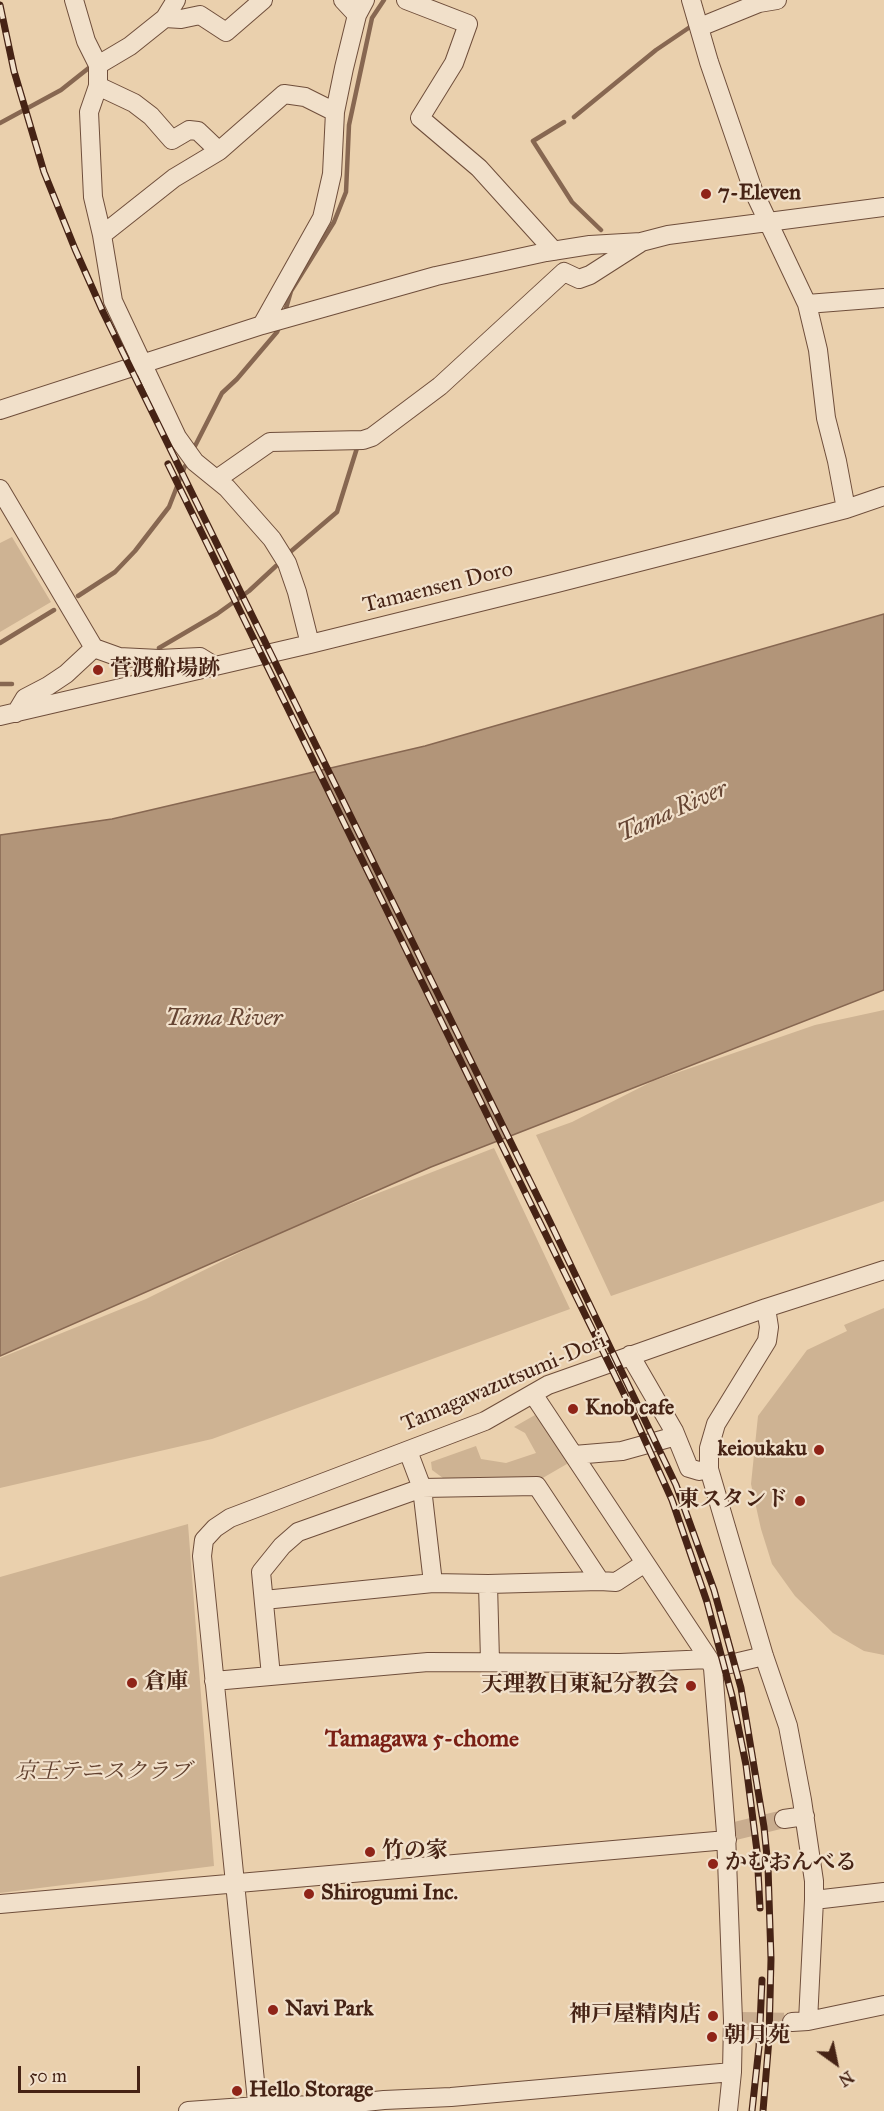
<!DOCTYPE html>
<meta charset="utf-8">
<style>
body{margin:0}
#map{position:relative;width:884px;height:2111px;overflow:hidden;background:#ead0ad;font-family:"IM FELL Great Primer",serif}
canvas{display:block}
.north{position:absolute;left:806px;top:2033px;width:60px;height:60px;-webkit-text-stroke:4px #f1e0ca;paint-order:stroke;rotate:147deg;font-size:16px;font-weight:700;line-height:24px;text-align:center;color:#462315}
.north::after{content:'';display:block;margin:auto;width:21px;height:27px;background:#462315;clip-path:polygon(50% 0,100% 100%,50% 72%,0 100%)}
.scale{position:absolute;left:18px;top:2066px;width:122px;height:27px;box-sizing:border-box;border:3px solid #462315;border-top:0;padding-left:8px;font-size:18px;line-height:21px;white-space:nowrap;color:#462315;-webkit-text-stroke:4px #f1e0ca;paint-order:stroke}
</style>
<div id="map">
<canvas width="884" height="2111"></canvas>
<div class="north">N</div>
<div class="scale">50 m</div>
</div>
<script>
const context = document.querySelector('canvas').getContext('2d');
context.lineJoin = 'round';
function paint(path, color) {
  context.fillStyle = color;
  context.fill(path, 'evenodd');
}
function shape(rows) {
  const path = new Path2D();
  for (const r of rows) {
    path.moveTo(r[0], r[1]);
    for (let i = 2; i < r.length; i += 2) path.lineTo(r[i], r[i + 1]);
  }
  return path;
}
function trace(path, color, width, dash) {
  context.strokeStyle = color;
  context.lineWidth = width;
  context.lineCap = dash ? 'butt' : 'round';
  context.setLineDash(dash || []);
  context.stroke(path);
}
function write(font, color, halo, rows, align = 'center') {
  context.font = font + ' "IM FELL Great Primer","Noto Serif JP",serif';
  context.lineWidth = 4.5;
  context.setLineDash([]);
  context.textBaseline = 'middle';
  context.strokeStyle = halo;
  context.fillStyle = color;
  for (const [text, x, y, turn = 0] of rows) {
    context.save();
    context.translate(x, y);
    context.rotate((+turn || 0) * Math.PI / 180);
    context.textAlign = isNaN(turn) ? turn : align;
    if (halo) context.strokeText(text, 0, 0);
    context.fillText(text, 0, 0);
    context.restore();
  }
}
paint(shape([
 [12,537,51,602,0,632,0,543],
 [884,1010,884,1201,611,1296,536,1135,572,1122,653,1081,815,1025],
 [494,1148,570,1309,212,1439,0,1488,0,1358,146,1299,291,1227],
 [884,1308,884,1655,864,1651,833,1633,795,1596,772,1564,761,1529,751,1484,758,1416,807,1350,847,1331,844,1325],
 [535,1415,572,1461,541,1479,447,1481,432,1470,431,1462,476,1446,481,1459,506,1463,536,1453,525,1433,514,1427],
 [188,1524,214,1866,0,1893,0,1577]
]), '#ceb393');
const water = shape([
 [884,614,884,990,431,1167,0,1356,0,835,112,819,425,746,884,614]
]);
paint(water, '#b29579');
trace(water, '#876751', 1.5);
trace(shape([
 [574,117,656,50,690,27],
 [564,122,533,141,572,202,601,230],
 [0,123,61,90,90,67],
 [284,315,291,291,334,222,346,192,349,125,372,18,384,0],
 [195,446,222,393,237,379,277,332,280,325],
 [289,553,337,512,357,448],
 [78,596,115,572,135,551,169,507,185,466],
 [0,643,54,610],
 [159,648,217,614,249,591,276,566],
 [0,684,12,684]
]), '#876751', 4.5);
trace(shape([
 [735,1831,784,1819],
 [739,2021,792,2022]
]), '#c9ad8f', 18, [18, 9]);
const minor = shape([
 [74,0,86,41,98,65,98,86,89,112,93,197,102,235,113,301,177,437,195,462,227,488,272,539,287,563,297,592,310,644],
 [343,0,357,15],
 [406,0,468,24,454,63,420,118,479,168,554,251],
 [691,0,709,62,753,190,807,304,818,350,826,418,837,461,846,509],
 [165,18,181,19,200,15,226,32,263,0],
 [700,27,759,3,777,0],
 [98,65,130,46,165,18,176,0],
 [98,86,134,103,151,116,172,140,189,130,198,131,219,151,284,94,305,97,335,112],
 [102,235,174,178,219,151],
 [807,304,884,298],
 [262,325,322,218,332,174,335,112,344,68,357,15,365,0],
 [0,410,262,325,436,276,546,252,590,245,641,242,668,235,884,207],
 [217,479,270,442,363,440,372,437,440,386,564,272,579,279,590,275,640,243],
 [0,489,94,648,119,657,159,659,200,657,213,665],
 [16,713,25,698,48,686,66,674,94,648],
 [0,716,310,644,557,583,846,509,884,496],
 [766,1308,769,1327,767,1341,716,1424,709,1448,709,1469,764,1656,788,1726,802,1800,814,1881,814,1900,808,2021],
 [630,1355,674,1431,689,1468,699,1471,709,1469],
 [533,1394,709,1659,713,1668,726,1833,733,2021,732,2072,728,2111],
 [574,1455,622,1451,676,1436],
 [600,1581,616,1582,645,1563],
 [433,1583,488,1584],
 [264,1600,433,1583,422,1488,408,1451],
 [713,1668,764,1656],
 [271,1676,261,1572,282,1546,298,1532,422,1488,537,1486,600,1581,488,1584,490,1661],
 [214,1681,428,1662,620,1663,709,1659],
 [784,1819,805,1816],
 [814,1900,884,1892],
 [0,1904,727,1840],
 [792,2022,808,2021,884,2005],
 [188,2111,258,2106,338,2105,384,2100,451,2097,732,2072],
 [258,2111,202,1556,204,1540,215,1528,230,1518,485,1421,548,1385,766,1308,884,1270]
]);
trace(minor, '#6f4e3b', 20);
trace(minor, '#f1e0ca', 18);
const rail = shape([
 [0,5,14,71,44,172,75,249,103,312,550,1222,676,1485,714,1590,741,1688,764,1827,768,1867,771,1959,769,2039,763,2111],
 [168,464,624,1394,672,1500,707,1602,732,1696,746,1765,757,1851,760,1908],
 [752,2111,759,2047,762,1980]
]);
trace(rail, '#462315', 7);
trace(rail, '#f1e0ca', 4.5, [14]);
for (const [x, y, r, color] of [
 [706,194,6,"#8f2418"],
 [98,670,6,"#8f2418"],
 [573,1409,6,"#8f2418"],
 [819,1450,6,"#8f2418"],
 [800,1501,6,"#8f2418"],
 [132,1683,6,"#8f2418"],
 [691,1686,6,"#8f2418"],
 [370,1852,6,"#8f2418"],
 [713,1864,6,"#8f2418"],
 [309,1894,6,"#8f2418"],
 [273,2010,6,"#8f2418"],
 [713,2016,6,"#8f2418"],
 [712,2037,6,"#8f2418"],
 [237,2091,6,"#8f2418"]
]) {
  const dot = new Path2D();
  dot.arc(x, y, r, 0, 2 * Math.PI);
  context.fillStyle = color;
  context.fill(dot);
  trace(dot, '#f1e0ca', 2);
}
write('bold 22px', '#462315', '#f1e0ca', [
 ["7-Eleven",718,194],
 ["菅渡船場跡",110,670],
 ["Knob cafe",585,1409],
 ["keioukaku",807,1450,"right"],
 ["東スタンド",788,1501,"right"],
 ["倉庫",144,1683],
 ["天理教日東紀分教会",679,1686,"right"],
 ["竹の家",382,1852],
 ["かむおんべる",725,1864],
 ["Shirogumi Inc.",321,1894],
 ["Navi Park",285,2010],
 ["神戸屋精肉店",701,2016,"right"],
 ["朝月苑",724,2037],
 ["Hello Storage",249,2091]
], 'left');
write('22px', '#462315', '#f1e0ca', [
 ["Tamaensen Doro",438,588,-14],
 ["Tamagawazutsumi-Dori",504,1383,-23]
]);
write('italic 22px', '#61402e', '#f1e0ca', [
 ["京王テニスクラブ",103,1773]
]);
write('italic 24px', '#664533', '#f1e0ca', [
 ["Tama River",673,812,-24],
 ["Tama River",224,1019]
]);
write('bold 24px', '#7a1f14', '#f1e0ca', [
 ["Tamagawa 5-chome",422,1740]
]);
</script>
